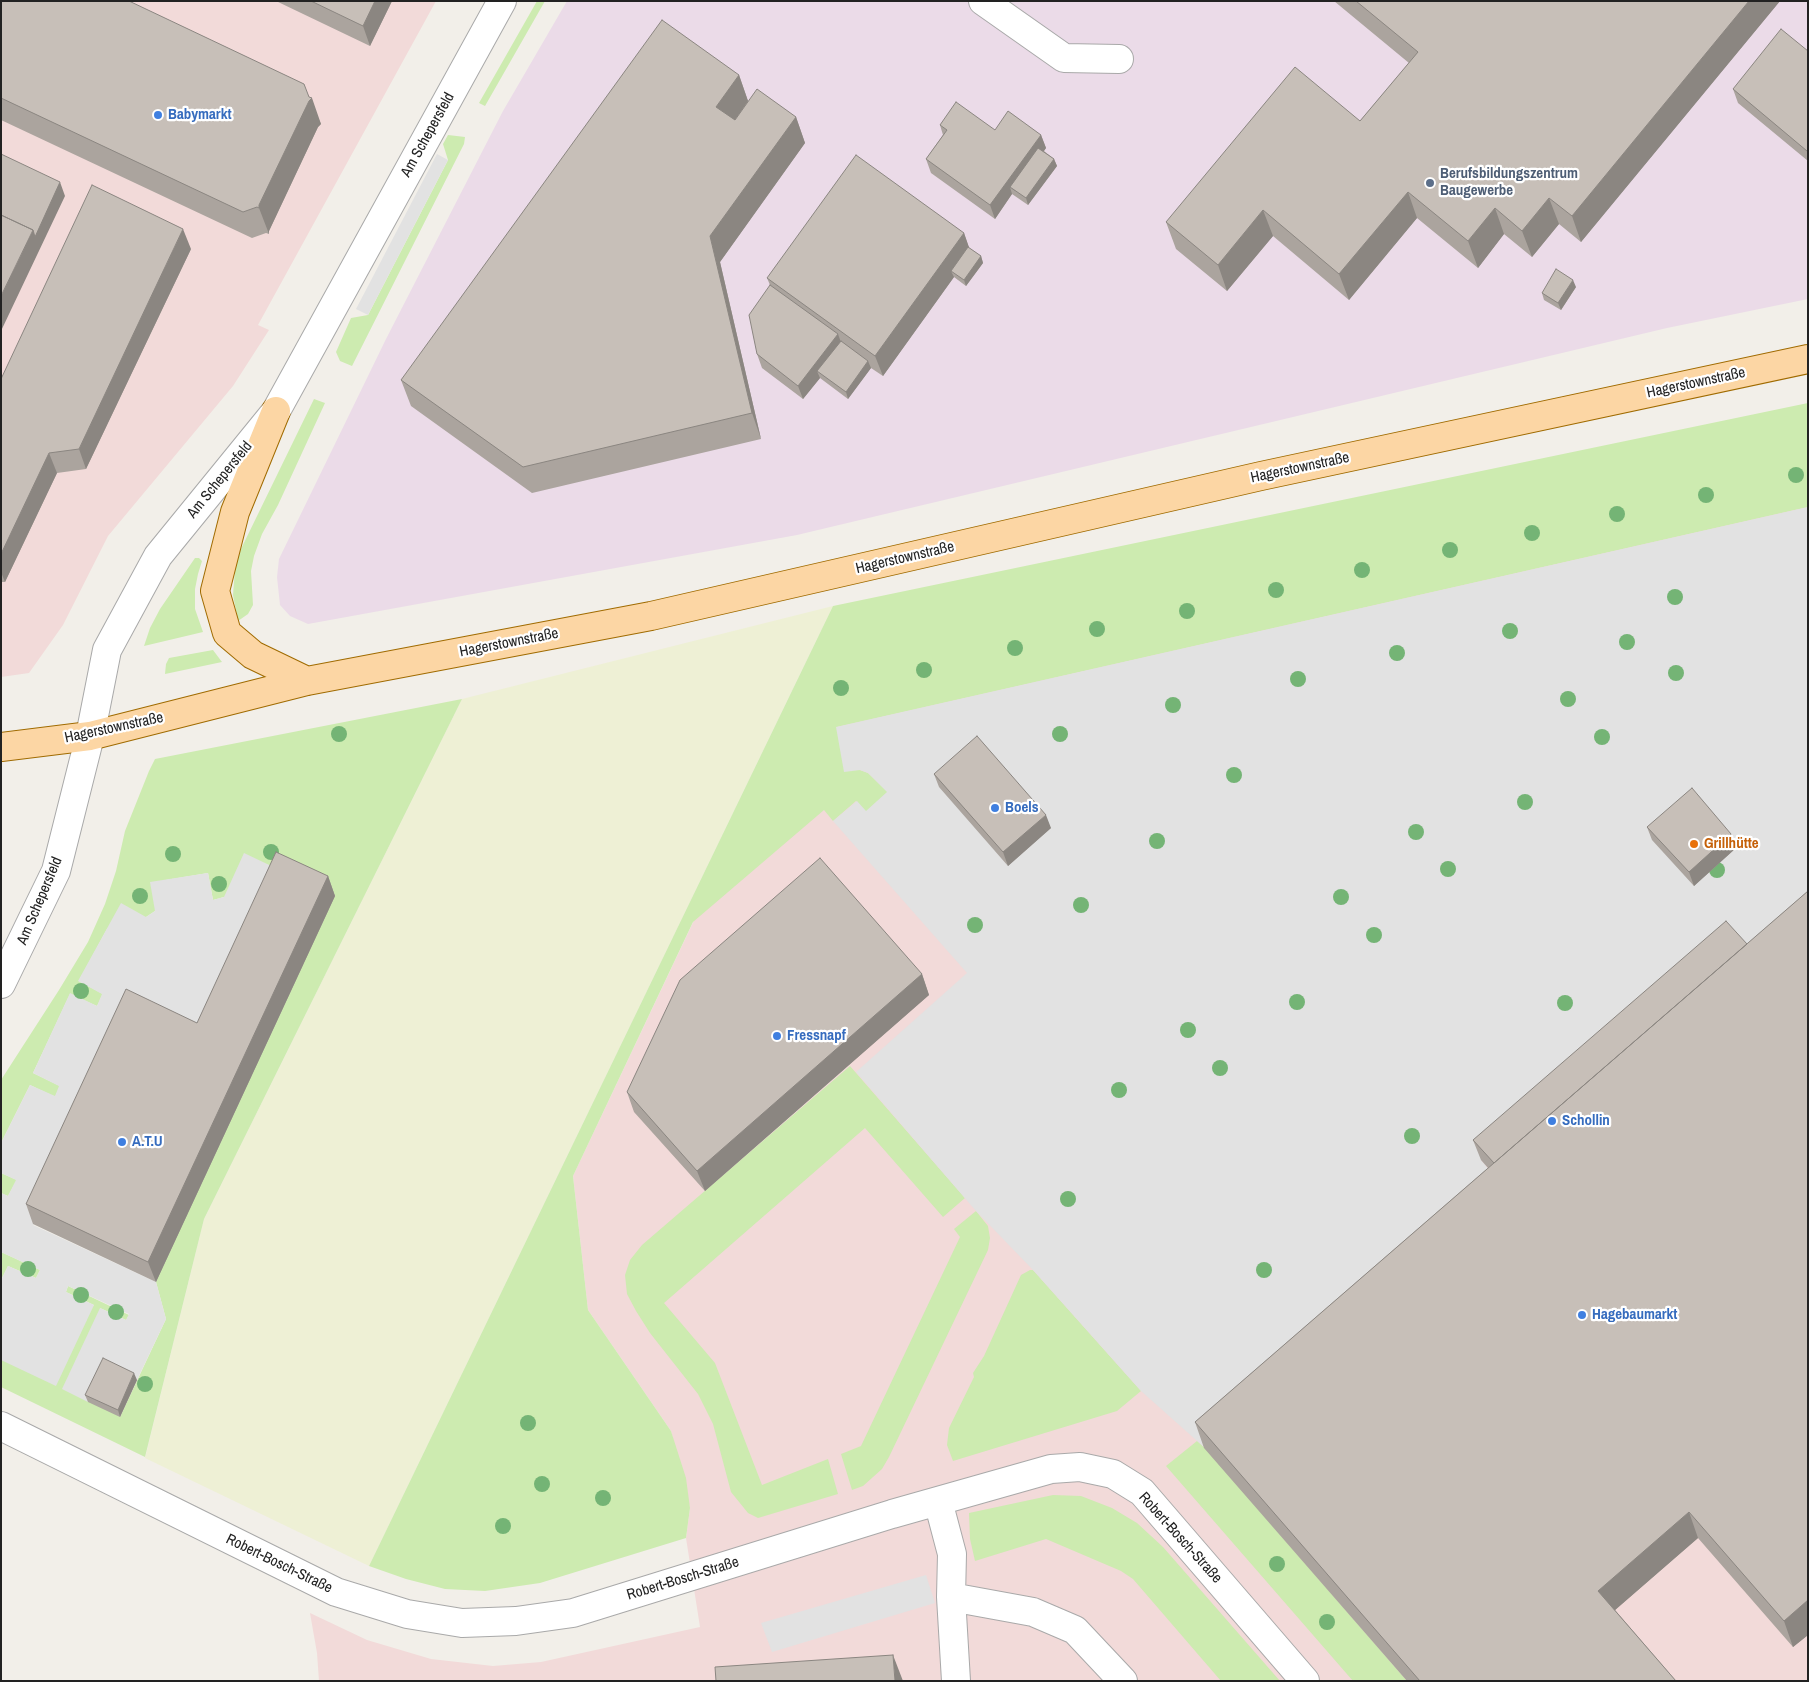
<!DOCTYPE html>
<meta charset="utf-8">
<style>
body{margin:0}
#map{position:relative;width:1809px;height:1682px;overflow:hidden;background:#f2efe9;font-family:"Archivo Narrow",sans-serif}
canvas{display:block}
.frame{position:absolute;inset:0;border:2px solid #222;pointer-events:none}
</style>
<div id="map">
<canvas width="1809" height="1682"></canvas>
<div class="frame"></div>
</div>
<script>
const context = document.querySelector('canvas').getContext('2d');
context.lineJoin = 'round';
function paint(path, color) {
  context.fillStyle = color;
  context.fill(path, 'evenodd');
}
function shape(rows) {
  const path = new Path2D();
  for (const r of rows) {
    path.moveTo(r[0], r[1]);
    for (let i = 2; i < r.length; i += 2) path.lineTo(r[i], r[i + 1]);
  }
  return path;
}
function trace(path, color, width, dash) {
  context.strokeStyle = color;
  context.lineWidth = width;
  context.lineCap = dash ? 'butt' : 'round';
  context.setLineDash(dash || []);
  context.stroke(path);
}
function write(font, color, halo, rows, align = 'center') {
  context.font = font + ' "Archivo Narrow",sans-serif';
  context.lineWidth = 4.5;
  context.setLineDash([]);
  context.textBaseline = 'middle';
  context.strokeStyle = halo;
  context.fillStyle = color;
  for (const [text, x, y, turn = 0] of rows) {
    context.save();
    context.translate(x, y);
    context.rotate((+turn || 0) * Math.PI / 180);
    context.textAlign = isNaN(turn) ? turn : align;
    if (halo) context.strokeText(text, 0, 0);
    context.fillText(text, 0, 0);
    context.restore();
  }
}
paint(shape([
 [1,1,436,1,258,325,269,330,233,386,108,536,63,625,29,673,1,677],
 [1808,406,1808,1681,319,1681,317,1653,310,1613,367,1640,431,1659,493,1666,541,1662,700,1627,686,1538,690,1508,671,1431,588,1310,573,1176,830,633]
]), '#f2dad9');
paint(shape([
 [567,1,1808,1,1808,299,1667,328,797,535,308,624,290,616,280,605,277,577,279,559,386,339,503,111]
]), '#ebdbe8');
paint(shape([
 [833,606,369,1566,145,1458,204,1219,462,699]
]), '#eef0d5');
paint(shape([
 [537,1,545,1,485,106,479,103],
 [448,135,465,137,464,144,352,366,340,361,336,352,351,318,368,315,448,160,443,144],
 [314,399,325,403,278,505,262,534,254,556,251,571,253,605,248,614,238,621,233,595,235,570,240,551],
 [1808,403,1808,507,837,727,851,770,860,770,868,773,888,792,866,812,856,801,833,821,824,810,693,922,573,1176,588,1310,671,1431,686,1478,690,1508,686,1538,540,1583,485,1591,445,1589,406,1579,369,1566,833,606],
 [195,558,199,558,202,561,198,574,195,589,195,609,203,632,144,646,150,628,160,609],
 [213,650,222,662,165,674,166,664,169,658],
 [462,699,204,1219,145,1457,1,1387,1,1360,94,1305,66,1292,68,1286,129,1315,126,1320,100,1308,120,1417,166,1319,156,1282,224,897,213,900,208,873,166,880,155,911,146,917,107,929,79,981,103,994,97,1006,70,994,33,1073,60,1086,55,1097,30,1085,1,1143,1,1080,59,990,88,942,105,904,116,871,125,831,149,771,155,759],
 [850,1066,965,1198,943,1217,865,1128,664,1303,715,1363,762,1485,828,1459,838,1494,758,1518,748,1513,731,1492,713,1424,698,1394,650,1333,636,1311,627,1294,625,1275,630,1260,642,1245],
 [1,1173,17,1180,8,1196,1,1193],
 [976,1211,988,1226,990,1238,988,1250,889,1457,882,1469,863,1486,852,1490,841,1454,861,1446,960,1237,954,1229],
 [1,1252,40,1270,36,1278,8,1266,1,1280],
 [1030,1270,1033,1270,1141,1391,1117,1411,953,1461,947,1445,949,1428,974,1377,973,1373,984,1356,1021,1275],
 [1197,1441,1205,1448,1407,1681,1353,1681,1166,1466],
 [1053,1495,1081,1496,1112,1508,1137,1523,1163,1547,1280,1681,1221,1681,1133,1579,1121,1571,1046,1539,975,1561,970,1539,969,1513]
]), '#cdebb0');
paint(shape([
 [437,154,448,160,368,315,356,309],
 [1808,507,1808,925,1481,1160,1504,1188,1205,1448,1141,1391,1033,1270,976,1211,856,1072,967,973,833,821,857,801,866,811,887,792,868,773,860,770,844,772,836,727],
 [244,853,284,872,204,1043,33,1225,156,1282,166,1319,137,1380,105,1365,88,1402,62,1389,100,1308,126,1320,129,1314,68,1286,66,1292,94,1305,56,1386,1,1360,1,1280,8,1266,36,1278,40,1270,1,1252,1,1193,8,1196,16,1180,1,1173,1,1143,30,1085,55,1096,59,1086,33,1073,70,993,97,1006,102,994,78,981,121,903,146,917,155,911,150,882,208,873,213,900,224,897],
 [926,1575,935,1603,772,1652,761,1623]
]), '#e2e2e2');
const minor = shape([
 [983,1,1064,58,1119,59],
 [1,984,56,871,90,736,107,650,158,556,276,411,502,1],
 [1,1426,336,1592,407,1614,462,1623,516,1621,573,1613,892,1514,1051,1469,1080,1467,1113,1474,1142,1492,1305,1681],
 [938,1501,952,1554,951,1597,1033,1612,1075,1630,1123,1681],
 [951,1597,956,1681]
]);
const major = shape([
 [276,411,235,512,215,591,227,633,253,655,307,681],
 [1,747,90,736,307,681,651,616,1261,476,1808,359]
]);
trace(minor, '#a9a9a9', 30);
trace(major, '#a06b00', 30);
trace(minor, '#fff', 28);
trace(major, '#fcd6a4', 28);
context.fillStyle = '#74b475';
for (const [x, y] of [
 [1796,475],
 [1706,495],
 [1617,514],
 [1532,533],
 [1450,550],
 [1362,570],
 [1276,590],
 [1675,597],
 [1187,611],
 [1097,629],
 [1510,631],
 [1627,642],
 [1015,648],
 [1397,653],
 [924,670],
 [1676,673],
 [1298,679],
 [841,688],
 [1568,699],
 [1173,705],
 [339,734],
 [1060,734],
 [1602,737],
 [1234,775],
 [1525,802],
 [1416,832],
 [1157,841],
 [271,852],
 [173,854],
 [1448,869],
 [1717,870],
 [219,884],
 [140,896],
 [1341,897],
 [1081,905],
 [975,925],
 [1374,935],
 [81,991],
 [1297,1002],
 [1565,1003],
 [1188,1030],
 [1220,1068],
 [1119,1090],
 [1412,1136],
 [1068,1199],
 [28,1269],
 [1264,1270],
 [81,1295],
 [116,1312],
 [145,1384],
 [528,1423],
 [542,1484],
 [603,1498],
 [503,1526],
 [1277,1564],
 [1327,1622]
]) {
  context.beginPath();
  context.arc(x, y, 8, 0, 2 * Math.PI);
  context.fill();
}
paint(shape([
 [1,1,309,98,321,124,318,127,269,231,269,234,266,233,252,238,1,120],
 [276,1,392,1,370,46],
 [1334,1,1780,1,1581,242,1559,224,1532,257,1504,234,1478,268,1417,218,1349,300,1273,236,1227,291,1176,249,1166,222,1360,121,1409,63],
 [1808,51,1808,161,1738,103,1733,89],
 [739,75,748,101,796,117,805,143,720,262,761,439,532,493,411,406,401,380],
 [940,125,1041,135,1046,148,1044,151,1054,159,1057,166,1028,205,1012,194,995,219,931,173,926,159,943,135],
 [964,233,969,248,981,256,983,263,966,286,954,277,883,376,871,368,848,399,820,378,803,399,762,368,757,354,770,285,767,278],
 [191,249,86,469,57,473,5,582,1,582,1,379],
 [1576,287,1561,310,1544,300,1542,293],
 [934,774,1051,828,1008,866,939,787],
 [1647,827,1731,834,1736,848,1694,886,1652,840],
 [328,876,335,896,156,1282,33,1224,26,1204,197,1023],
 [1808,891,1808,1635,1793,1647,1698,1538,1615,1610,1676,1681,1407,1681,1204,1448,1195,1422,1488,1168,1481,1160,1473,1140,1747,944],
 [922,974,929,995,705,1191,634,1112,627,1092],
 [137,1380,120,1417,88,1402,85,1395]
]), '#aba49e');
paint(shape([
 [375,1,392,1,370,46,363,26],
 [1749,1,1780,1,1581,242,1572,216],
 [739,75,748,101,726,133,716,107],
 [312,98,321,124,318,127,269,231,269,234,259,208,259,205,309,101],
 [796,117,805,143,720,262,761,439,752,413,710,236],
 [1041,135,1046,148,1015,191,1010,187,1012,194,995,219,990,205],
 [1054,159,1057,166,1028,205,1026,198],
 [60,182,65,196,1,331,1,296,33,230],
 [1408,192,1417,218,1349,300,1339,274],
 [1549,198,1559,224,1532,257,1522,231],
 [1495,208,1504,234,1478,268,1468,241],
 [1263,210,1273,236,1227,291,1218,265],
 [183,229,191,249,86,469,79,449],
 [964,233,971,253,951,271,954,277,883,376,875,356],
 [981,256,983,263,966,286,964,280],
 [1573,280,1576,287,1561,310,1558,303],
 [838,334,843,348,817,371,820,378,803,399,798,386],
 [868,361,871,368,848,399,846,392],
 [49,453,57,473,5,582,1,572,1,554],
 [1046,815,1051,828,1008,866,1003,852],
 [1731,834,1736,848,1694,886,1689,872],
 [328,876,335,896,156,1282,148,1262],
 [922,974,929,995,705,1191,697,1171],
 [134,1373,137,1380,120,1417,118,1410],
 [1689,1512,1698,1538,1607,1617,1598,1591],
 [1808,1600,1808,1635,1793,1647,1784,1621],
 [893,1655,903,1681,895,1681]
]), '#8b8681');
const building = shape([
 [1,1,129,1,304,84,309,97,312,98,309,101,259,205,259,208,257,207,243,212,1,98,1,1],
 [311,1,375,1,363,26,311,1],
 [1356,1,1749,1,1572,216,1549,198,1522,231,1495,208,1468,241,1408,192,1339,274,1263,210,1218,265,1166,222,1295,67,1360,121,1418,52,1356,1],
 [662,20,739,75,716,107,735,120,757,89,796,117,710,236,752,413,523,467,401,380,662,20],
 [1781,29,1808,51,1808,148,1807,151,1733,89,1781,29],
 [956,102,995,130,1008,111,1041,135,990,205,926,159,947,130,940,125,956,102],
 [1038,148,1054,159,1026,198,1010,187,1038,148],
 [1,154,60,182,35,237,33,230,1,215,1,154],
 [856,155,964,233,875,356,767,278,856,155],
 [92,185,183,229,79,449,49,453,1,554,1,379,92,185],
 [1,215,33,230,1,296,1,215],
 [968,247,981,256,964,280,951,271,968,247],
 [1556,269,1573,280,1558,303,1542,293,1556,269],
 [770,285,838,334,798,386,757,354,749,315,770,285],
 [841,341,868,361,846,392,817,371,841,341],
 [977,736,1046,815,1003,852,934,774,977,736],
 [1692,788,1731,834,1689,872,1647,827,1692,788],
 [276,852,328,876,148,1262,26,1204,126,989,197,1023,276,852],
 [820,858,922,974,697,1171,627,1092,680,980,820,858],
 [1808,891,1808,1600,1784,1621,1689,1512,1598,1591,1676,1681,1420,1681,1195,1422,1808,891],
 [1726,921,1747,944,1494,1163,1473,1140,1726,921],
 [103,1358,134,1373,118,1410,85,1395,103,1358],
 [893,1655,895,1681,716,1681,715,1667,893,1655]
]);
paint(building, '#c7bfb8');
trace(building, '#8b8681', 1);
for (const [x, y, r, color] of [
 [158,115,5,"#3f7fe0"],
 [1430,183,5,"#5c6f8a"],
 [995,808,5,"#3f7fe0"],
 [1694,844,5,"#e8710a"],
 [777,1036,5,"#3f7fe0"],
 [1552,1121,5,"#3f7fe0"],
 [122,1142,5,"#3f7fe0"],
 [1582,1315,5,"#3f7fe0"]
]) {
  const dot = new Path2D();
  dot.arc(x, y, r, 0, 2 * Math.PI);
  context.fillStyle = color;
  context.fill(dot);
  trace(dot, '#fff', 2);
}
write('bold 15px', '#366cbe', '#fff', [
 ["Babymarkt",168,115],
 ["Boels",1005,808],
 ["Fressnapf",787,1036],
 ["Schollin",1562,1121],
 ["A.T.U",132,1142],
 ["Hagebaumarkt",1592,1315]
], 'left');
write('15px', '#222', '#fff', [
 ["Am Schepersfeld",428,135,-61],
 ["Hagerstownstraße",1696,383,-12],
 ["Hagerstownstraße",1300,468,-12],
 ["Am Schepersfeld",220,480,-51],
 ["Hagerstownstraße",905,558,-13],
 ["Hagerstownstraße",509,643,-11],
 ["Hagerstownstraße",114,728,-12],
 ["Am Schepersfeld",40,901,-67],
 ["Robert-Bosch-Straße",1180,1538,48],
 ["Robert-Bosch-Straße",279,1564,26],
 ["Robert-Bosch-Straße",683,1579,-17]
]);
write('bold 15px', '#4e5e75', '#fff', [
 ["Berufsbildungszentrum",1440,174],
 ["Baugewerbe",1440,191]
], 'left');
write('bold 15px', '#c56008', '#fff', [
 ["Grillhütte",1704,844]
], 'left');
</script>
